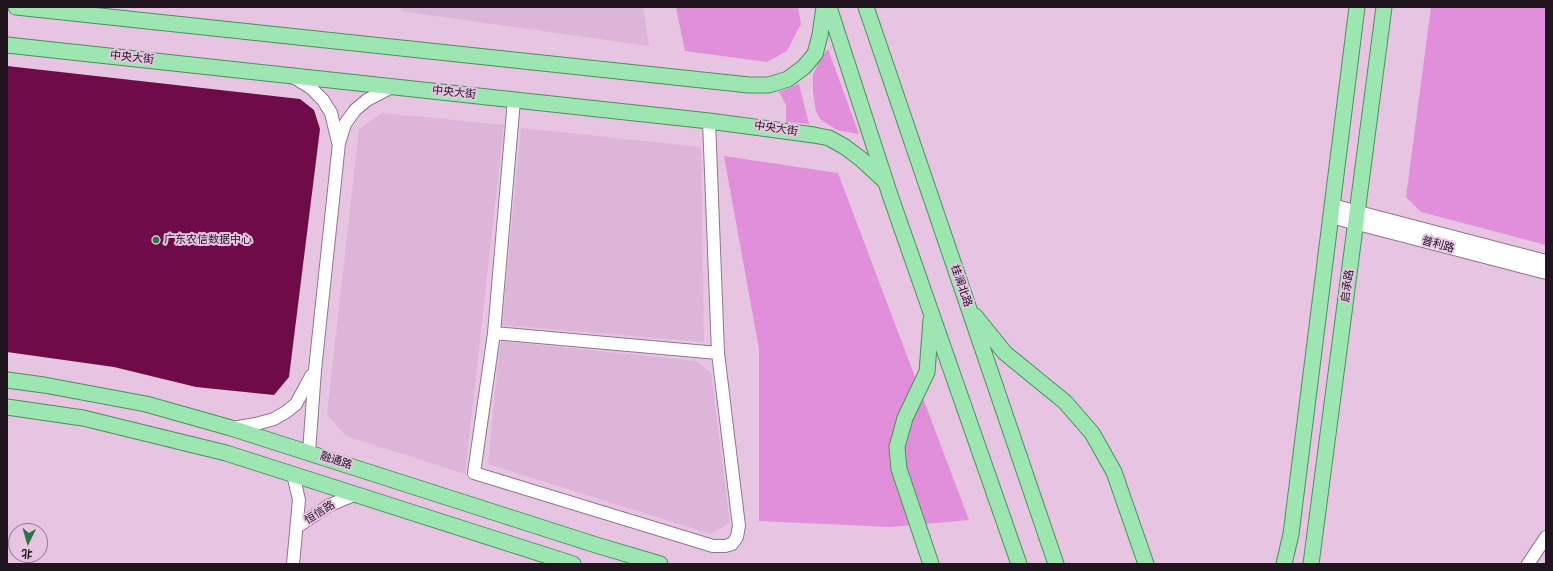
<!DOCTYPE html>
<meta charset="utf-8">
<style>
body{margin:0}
#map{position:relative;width:1553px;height:571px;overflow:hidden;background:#e6c4e2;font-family:"DM Sans","Noto Sans SC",sans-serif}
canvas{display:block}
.frame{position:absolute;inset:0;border:8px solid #20141f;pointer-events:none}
.north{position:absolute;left:8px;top:523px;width:40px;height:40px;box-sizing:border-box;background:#e6c4e2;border:1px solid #977e94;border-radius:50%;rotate:185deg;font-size:11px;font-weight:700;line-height:16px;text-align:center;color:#20141f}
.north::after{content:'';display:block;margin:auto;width:14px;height:18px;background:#2c7340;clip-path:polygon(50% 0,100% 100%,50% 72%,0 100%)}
</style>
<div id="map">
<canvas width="1553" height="571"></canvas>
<div class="frame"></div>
<div class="north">北</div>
</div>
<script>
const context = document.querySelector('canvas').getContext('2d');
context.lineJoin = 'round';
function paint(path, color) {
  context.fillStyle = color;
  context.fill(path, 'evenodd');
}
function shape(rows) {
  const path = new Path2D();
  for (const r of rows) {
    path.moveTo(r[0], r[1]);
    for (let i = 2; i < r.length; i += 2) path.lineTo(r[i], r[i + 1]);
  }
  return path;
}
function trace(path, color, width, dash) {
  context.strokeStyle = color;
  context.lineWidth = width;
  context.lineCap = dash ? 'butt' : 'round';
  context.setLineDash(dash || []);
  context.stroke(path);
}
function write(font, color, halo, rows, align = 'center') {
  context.font = font + ' "DM Sans","Noto Sans SC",sans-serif';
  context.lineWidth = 4;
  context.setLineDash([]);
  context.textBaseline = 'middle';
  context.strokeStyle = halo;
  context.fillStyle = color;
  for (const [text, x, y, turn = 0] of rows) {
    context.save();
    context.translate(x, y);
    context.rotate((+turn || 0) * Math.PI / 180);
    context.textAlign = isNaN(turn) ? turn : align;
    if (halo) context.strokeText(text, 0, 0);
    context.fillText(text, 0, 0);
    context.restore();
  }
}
paint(shape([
 [402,7,643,7,649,46,401,11],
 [382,113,504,125,465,474,346,436,327,414,359,129],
 [521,128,701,147,704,342,502,325],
 [501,341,696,361,711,373,730,523,711,534,488,464,499,352]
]), '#ddb5d9');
paint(shape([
 [676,7,798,7,801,24,787,51,767,62,685,51],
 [1431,7,1546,7,1546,245,1421,212,1406,197],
 [828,49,859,134,837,130,821,120,816,112,813,92,813,75,821,57],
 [799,84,809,124,786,122,786,105,779,92],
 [724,156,838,173,969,520,890,527,759,521,759,349]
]), '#e18fdb');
paint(shape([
 [7,66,300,99,314,110,320,129,289,377,274,395,196,387,114,367,7,352]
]), '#6e0b48');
const minor = shape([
 [293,77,311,88,323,100,331,113,338,142],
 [514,100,494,333,718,353,709,121],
 [1332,205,1546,261],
 [1331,217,1546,273],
 [494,333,474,473,713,546,725,546,732,544,737,537,739,526,718,353],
 [232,428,256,424,274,419,286,412,296,404,311,376],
 [309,452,315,370,339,143,345,124,355,110,367,100,394,86],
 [297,527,328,506,356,494],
 [293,564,299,500,293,474],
 [1528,564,1546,537]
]);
const major = shape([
 [16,7,749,85,769,85,788,79,804,67,815,54,820,35,824,7],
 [829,7,890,195,1019,564],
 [866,7,1056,564],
 [7,45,709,121,814,135,829,138,845,147,861,159,886,182],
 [975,316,1005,353,1065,402,1092,433,1114,472,1146,564],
 [7,380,44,385,146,404,231,428,596,545,660,564],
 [7,407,83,418,226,453,573,564],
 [931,564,899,469,897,447,905,418,927,372,931,320],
 [1284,564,1291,534,1357,7],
 [1311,564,1384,7]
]);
trace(minor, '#937490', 14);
trace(major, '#47925c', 17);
trace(minor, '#fff', 12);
trace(major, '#9de6b1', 15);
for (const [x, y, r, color] of [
 [156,240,4,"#2c7340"]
]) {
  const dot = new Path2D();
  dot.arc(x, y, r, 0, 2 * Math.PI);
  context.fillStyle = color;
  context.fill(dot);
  trace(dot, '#e6c4e2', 1.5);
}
write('11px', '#20141f', '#e6c4e2', [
 ["中央大街",132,58,6],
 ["中央大街",454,93,6],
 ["中央大街",776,129,8],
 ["普利路",1438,245,15],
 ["桂澜北路",961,286,71],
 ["启承路",1348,286,-82],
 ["融通路",336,461,18],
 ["恒信路",320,513,-32]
]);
write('11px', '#20141f', '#e6c4e2', [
 ["广东农信数据中心",164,240]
], 'left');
</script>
